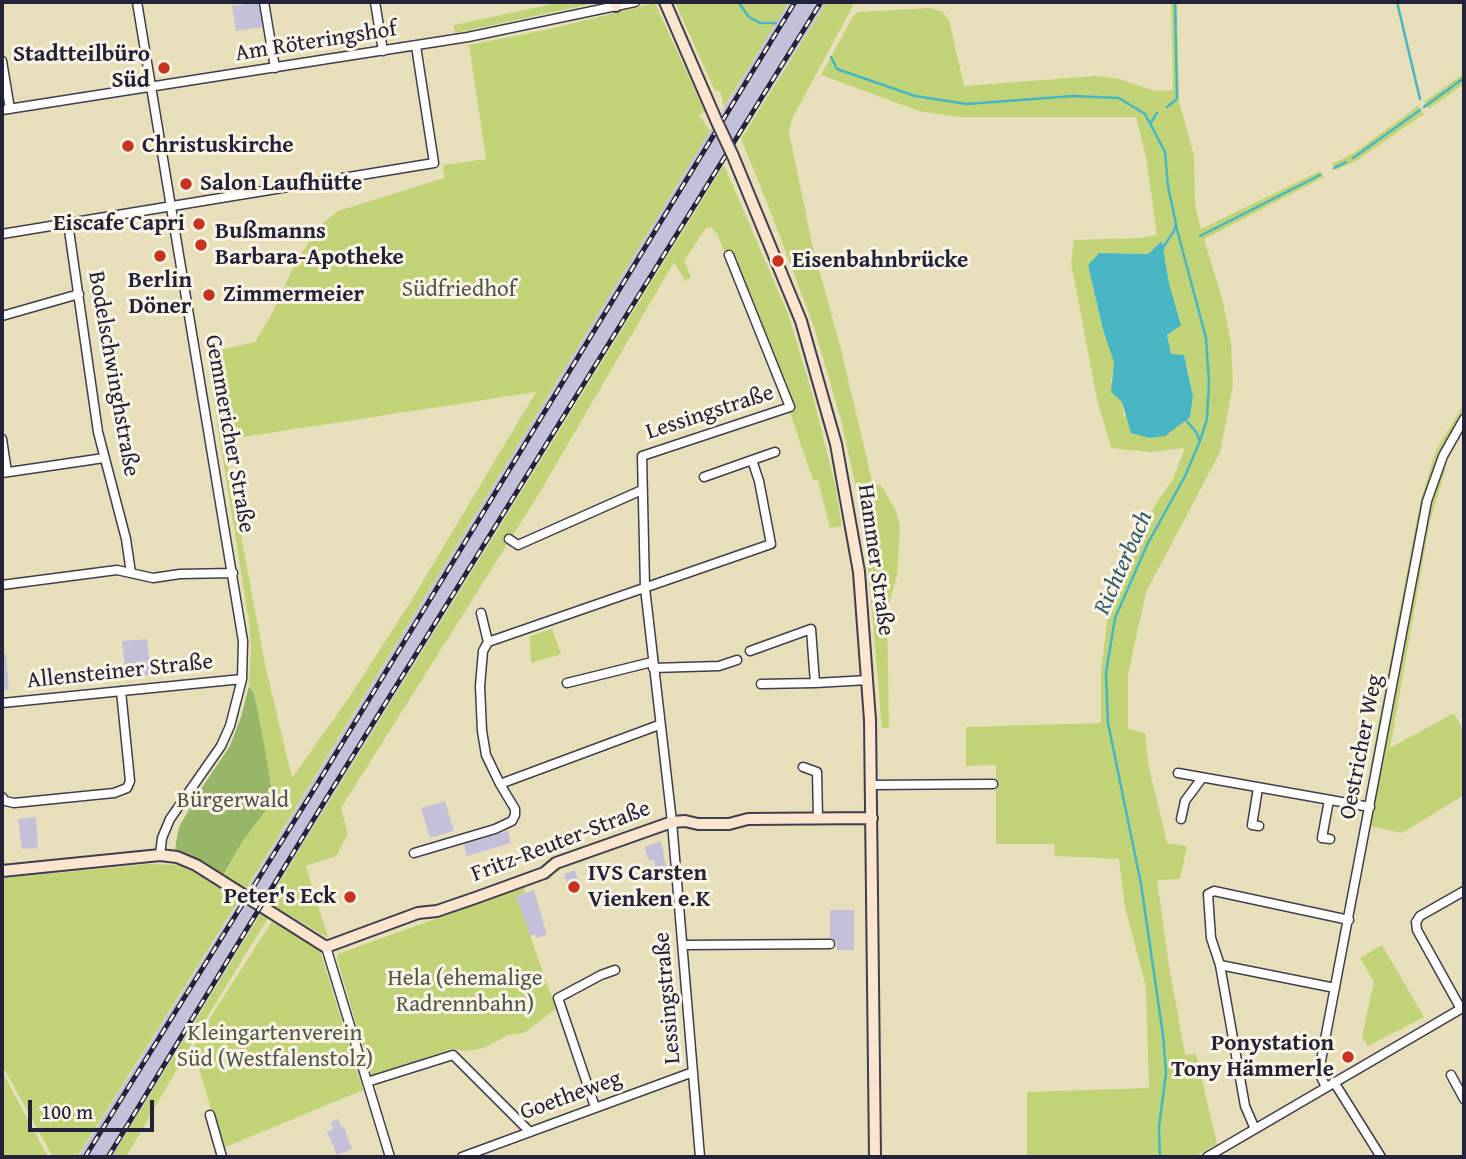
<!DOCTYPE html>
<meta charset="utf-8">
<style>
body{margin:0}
#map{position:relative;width:1466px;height:1159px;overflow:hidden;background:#e7dfba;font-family:"Gentium Book Plus",serif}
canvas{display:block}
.frame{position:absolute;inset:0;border:4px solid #22223b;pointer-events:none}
.scale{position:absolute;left:28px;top:1100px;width:126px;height:32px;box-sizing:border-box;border:4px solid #22223b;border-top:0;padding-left:9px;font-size:21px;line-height:24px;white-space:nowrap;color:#22223b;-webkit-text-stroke:5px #fcf5e5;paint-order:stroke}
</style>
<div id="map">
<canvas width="1466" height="1159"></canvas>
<div class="frame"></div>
<div class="scale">100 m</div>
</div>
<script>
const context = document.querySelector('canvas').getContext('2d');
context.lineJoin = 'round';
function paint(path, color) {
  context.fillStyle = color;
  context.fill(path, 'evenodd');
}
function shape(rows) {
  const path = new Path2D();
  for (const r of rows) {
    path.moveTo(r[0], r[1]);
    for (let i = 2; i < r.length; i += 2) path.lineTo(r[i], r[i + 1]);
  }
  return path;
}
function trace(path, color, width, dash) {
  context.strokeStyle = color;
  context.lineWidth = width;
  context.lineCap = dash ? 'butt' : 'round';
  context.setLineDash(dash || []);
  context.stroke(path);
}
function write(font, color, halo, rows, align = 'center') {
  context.font = font + ' "Gentium Book Plus",serif';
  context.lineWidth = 6;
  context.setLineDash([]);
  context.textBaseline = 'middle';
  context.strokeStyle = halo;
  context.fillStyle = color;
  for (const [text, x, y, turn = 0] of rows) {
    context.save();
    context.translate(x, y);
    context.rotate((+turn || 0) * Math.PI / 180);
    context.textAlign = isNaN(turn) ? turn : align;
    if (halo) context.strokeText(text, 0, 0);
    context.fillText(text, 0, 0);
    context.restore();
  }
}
paint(shape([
 [259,2,263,27,236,31,232,6],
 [789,2,827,2,724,162,260,913,112,1157,78,1157,247,889],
 [147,639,151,675,126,677,122,641],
 [2,654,6,654,9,690,2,690],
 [445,801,454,831,430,838,421,808],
 [36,817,38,848,22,849,18,819],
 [508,831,511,843,467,856,464,844],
 [661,841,666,866,655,868,654,860,649,861,644,847],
 [575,870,581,889,570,892,564,874],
 [534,890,547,935,536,938,535,934,529,936,516,896],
 [830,910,854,910,854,950,837,950,837,941,830,941],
 [338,1119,341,1127,344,1127,352,1149,337,1155,327,1132,333,1129,331,1122]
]), '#c5c0da');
paint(shape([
 [562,2,600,2,455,33,454,25],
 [675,2,789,2,724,107,720,91,715,91],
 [827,2,855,2,792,119,789,132,813,248,840,345,873,485,881,485,896,511,900,527,897,576,887,610,889,728,882,728,867,556,862,515,841,420,814,327,768,205,741,139],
 [1171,2,1177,2,1179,101,1194,156,1195,205,1201,229,1320,171,1324,177,1204,239,1223,302,1231,343,1233,385,1220,452,1146,592,1128,674,1128,729,1145,733,1149,768,1167,843,1187,846,1180,879,1157,880,1169,966,1185,1054,1182,1055,1196,1054,1217,1144,1194,1157,1027,1157,1027,1092,1149,1088,1146,987,1125,907,1119,859,1055,856,1054,844,996,844,996,765,966,766,966,727,1101,723,1101,672,1107,622,1126,564,1154,507,1173,479,1185,448,1150,452,1111,448,1097,399,1071,262,1074,240,1140,238,1157,235,1146,157,1136,117,959,117,919,111,821,75,853,16,858,12,930,8,943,12,949,20,964,86,1095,76,1119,79,1155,91,1173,90],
 [1162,241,1169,283,1181,324,1167,335,1171,355,1184,356,1188,370,1193,396,1190,417,1124,416,1122,402,1111,380,1115,362,1103,330,1088,265,1099,253,1148,254],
 [655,3,705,112,699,115,710,131,246,889,224,876,242,842,271,805,271,785,254,693,249,685,251,645,249,622,206,353,255,342,272,314,291,272,317,228,338,211,444,178,443,165,486,159,469,45,550,29],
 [536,392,408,606,350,696,292,778,266,669,223,440],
 [1464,73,1464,84,1429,109,1424,102],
 [1418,106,1424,114,1356,161,1336,170,1332,164,1354,153],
 [724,165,788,314,813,396,836,488,842,526,830,528,818,480,813,480,789,410,740,289,717,234,711,227,706,228,684,261,691,277,685,281,674,262,537,497,341,808,348,834,336,856,306,866,328,938,267,902],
 [1464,404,1464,412,1437,464,1375,770,1370,769,1420,502,1436,450],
 [1446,468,1430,521,1390,748,1454,713,1464,732,1464,795,1402,833,1370,826,1430,503,1441,470],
 [552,629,561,654,531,663,530,636],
 [151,864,177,865,194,872,239,900,77,1157,53,1157,2,1065,2,878],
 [524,887,525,893,516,896,556,1009,524,1033,508,1035,483,1048,467,1051,451,1049,372,1078,337,959,338,954],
 [261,913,268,918,212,1009,126,1157,112,1157],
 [273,920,315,946,321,954,363,1090,223,1148,193,1049,215,1010],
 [1382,945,1424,1017,1368,1046,1362,1036,1374,982,1360,958],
 [2,1071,18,1101,48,1157,2,1157]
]), '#c0d477');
paint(shape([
 [249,686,254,693,265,749,271,785,271,804,242,842,223,876,191,856,175,851,177,836,180,825,201,789,230,746,241,717]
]), '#98b668');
paint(shape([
 [1162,241,1169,283,1181,325,1167,335,1171,354,1184,355,1193,396,1190,417,1165,436,1149,438,1131,433,1122,402,1111,392,1114,362,1103,330,1088,265,1099,253,1148,254]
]), '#48b5c5');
trace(shape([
 [738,2,749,17,760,23,776,23],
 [1397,2,1420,99],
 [831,57,837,69,915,96,967,104,1073,96,1119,98,1145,114,1165,152,1168,186,1176,224,1174,231,1162,249],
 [1167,107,1177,99,1175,2],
 [1424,107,1464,78],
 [1150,124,1157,113],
 [1353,158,1420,110],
 [1334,168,1346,162],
 [1176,226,1206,338,1209,383,1207,419,1200,441],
 [1200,236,1320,175],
 [1160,1157,1159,1127,1166,1073,1163,1035,1141,884,1108,723,1106,673,1115,618,1147,545,1185,476,1200,441,1196,432,1185,419]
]), '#48b5c5', 2.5);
const street = shape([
 [137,2,243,641,242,679,230,726,221,746,170,819,162,838,160,855],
 [264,2,275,68],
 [375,2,383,51],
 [2,61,10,109],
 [2,110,468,37,635,2],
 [68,223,98,432,126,539,131,573],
 [2,234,434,163,416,46],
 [2,316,79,294],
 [2,439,7,472],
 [752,460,775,452],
 [2,473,104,458],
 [509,539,518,545,642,490],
 [2,585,117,570,153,578,180,574,233,573],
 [481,613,488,642],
 [750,651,811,629,815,683,868,680],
 [653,668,719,666,737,660],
 [567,683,652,662],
 [761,684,815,683],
 [2,703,242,679],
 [659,725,500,784,486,755,482,731,480,686,483,651,488,642,771,544,759,481,752,460,704,477],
 [803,767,817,772,818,818],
 [1178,773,1370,807],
 [871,785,993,784],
 [1258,788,1252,825,1259,826],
 [2,797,5,801,14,803,114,793,127,788,130,781,121,691],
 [1329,800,1322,838,1330,839],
 [1181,819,1185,801,1202,778],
 [414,853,495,829,512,821,515,815,515,809,500,784],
 [683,945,830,944],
 [326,947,390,1157],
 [1220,965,1335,988],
 [1461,1009,1417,930,1416,922,1420,916,1464,891],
 [1451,1075,1464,1099],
 [367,1082,453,1055,529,1131],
 [1334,1082,1381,1157],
 [1326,1087,1321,1077,1320,1066,1427,501,1443,456,1464,419],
 [595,1107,558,998,601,975,615,970],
 [210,1115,222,1157],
 [1255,1129,1245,1106,1220,965,1211,938,1208,894,1214,891,1349,920],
 [462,1157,693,1072],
 [700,1157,672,822,645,588,642,456,790,407,729,255],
 [1207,1157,1464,1007]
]);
const secondary = shape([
 [665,2,717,122],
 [616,6,616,2],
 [733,156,801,321,836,444,859,572,870,720,875,1157],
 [2,871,160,855,177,857,196,865,326,947,418,913,437,911,475,898,544,873,556,863,672,822,685,821,698,824,729,824,748,819,872,818]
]);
trace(street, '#403e4e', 11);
trace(secondary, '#403e4e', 14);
trace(street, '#fff', 8);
trace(secondary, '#fbe5cf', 10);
const rail = shape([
 [85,1157,313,791,795,2],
 [108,1157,326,799,821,2]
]);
trace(rail, '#22223b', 5);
trace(rail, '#fcf5e5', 2.5, [8]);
const secondaryBridge = shape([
 [717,122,733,156]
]);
trace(secondaryBridge, '#403e4e', 14, []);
trace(secondaryBridge, '#fbe5cf', 10);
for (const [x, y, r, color] of [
 [164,68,7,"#c8321e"],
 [128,146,7,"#c8321e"],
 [186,184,7,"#c8321e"],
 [199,224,7,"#c8321e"],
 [201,245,7,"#c8321e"],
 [160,256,7,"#c8321e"],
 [778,261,7,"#c8321e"],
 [209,295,7,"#c8321e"],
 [574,887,7,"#c8321e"],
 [350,897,7,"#c8321e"],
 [1348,1057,7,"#c8321e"]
]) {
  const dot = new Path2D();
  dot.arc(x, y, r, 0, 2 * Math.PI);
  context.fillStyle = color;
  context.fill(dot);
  trace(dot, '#fcf5e5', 2.5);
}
write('23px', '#22223b', '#fcf5e5', [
 ["Am Röteringshof",316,42,-9],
 ["Bodelschwinghstraße",113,374,80],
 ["Lessingstraße",710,413,-18],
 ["Gemmericher Straße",229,434,80],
 ["Hammer Straße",875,560,82],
 ["Allensteiner Straße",120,672,-6],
 ["Oestricher Weg",1362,747,-79],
 ["Fritz-Reuter-Straße",561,842,-21],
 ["Lessingstraße",668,998,-95],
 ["Goetheweg",571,1096,-20]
]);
write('bold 23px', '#22223b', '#fcf5e5', [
 ["Stadtteilbüro",150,55,"right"],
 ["Süd",150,81,"right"],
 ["Christuskirche",142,146],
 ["Salon Laufhütte",200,184],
 ["Eiscafe Capri",185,224,"right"],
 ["Bußmanns",215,232],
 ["Barbara-Apotheke",215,258],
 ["Eisenbahnbrücke",792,261],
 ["Berlin",160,281,"center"],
 ["Döner",160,307,"center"],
 ["Zimmermeier",223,295],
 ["IVS Carsten",588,874],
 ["Vienken e.K",588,900],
 ["Peter's Eck",336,897,"right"],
 ["Ponystation",1334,1044,"right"],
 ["Tony Hämmerle",1334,1070,"right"]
], 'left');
write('23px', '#51574d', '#fcf5e5', [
 ["Südfriedhof",459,290],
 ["Bürgerwald",233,801],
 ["Hela (ehemalige",465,979],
 ["Radrennbahn)",465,1005],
 ["Kleingartenverein",275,1034],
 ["Süd (Westfalenstolz)",275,1060]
]);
write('italic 24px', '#315d72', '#fcf5e5', [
 ["Richterbach",1124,563,-66]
]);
</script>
